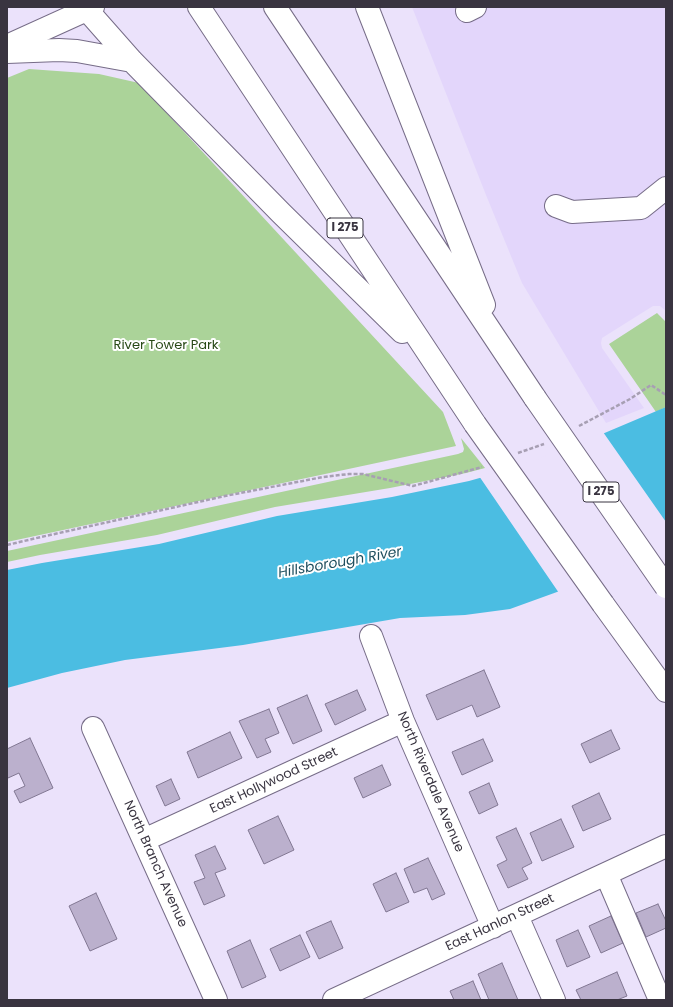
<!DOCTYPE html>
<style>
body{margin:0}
#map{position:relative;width:673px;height:1007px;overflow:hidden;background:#ebe2fb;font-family:Poppins,sans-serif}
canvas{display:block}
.frame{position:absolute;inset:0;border:8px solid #393440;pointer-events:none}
</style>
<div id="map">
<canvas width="673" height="1007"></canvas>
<div class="frame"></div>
</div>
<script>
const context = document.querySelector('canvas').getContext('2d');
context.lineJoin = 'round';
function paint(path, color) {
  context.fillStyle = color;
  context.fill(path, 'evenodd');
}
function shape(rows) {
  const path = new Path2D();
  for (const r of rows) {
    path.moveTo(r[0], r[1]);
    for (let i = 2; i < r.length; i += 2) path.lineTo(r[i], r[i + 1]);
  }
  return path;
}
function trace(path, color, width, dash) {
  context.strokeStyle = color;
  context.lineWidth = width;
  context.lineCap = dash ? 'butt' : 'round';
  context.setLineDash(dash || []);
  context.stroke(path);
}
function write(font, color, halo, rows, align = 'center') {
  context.font = font + ' Poppins,sans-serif';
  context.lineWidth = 4;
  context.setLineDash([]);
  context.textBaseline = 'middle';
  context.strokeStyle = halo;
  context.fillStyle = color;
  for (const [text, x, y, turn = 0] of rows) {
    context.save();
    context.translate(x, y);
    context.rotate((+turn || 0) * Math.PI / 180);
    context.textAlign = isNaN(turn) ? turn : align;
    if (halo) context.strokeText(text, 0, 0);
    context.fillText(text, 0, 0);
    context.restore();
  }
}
paint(shape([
 [412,7,666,7,666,311,660,306,653,306,602,338,601,343,602,348,644,408,606,423,522,283,486,195]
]), '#e3d6fb');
paint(shape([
 [29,69,99,74,139,83,443,412,456,446,7,542,7,78],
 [657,313,666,322,666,407,656,412,609,344],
 [461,438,485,468,466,473,390,488,275,507,157,535,40,555,7,562,7,551,458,454,463,452,464,449]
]), '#abd399');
paint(shape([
 [666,407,666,546,557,592,510,609,465,615,400,618,243,645,125,660,62,673,7,688,7,570,42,563,159,544,277,516,392,497,469,481,536,462]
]), '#4bbde2');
paint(shape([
 [603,432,666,522,666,548,559,593,479,476,536,460]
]), '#ebe2fb');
const building = shape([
 [484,670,500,707,477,717,472,705,437,720,426,695,484,670],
 [357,690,366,710,335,725,325,704,357,690],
 [307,695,322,731,293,744,277,708,307,695],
 [269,709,279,733,265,739,271,752,257,758,239,721,269,709],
 [611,730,620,749,590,763,581,744,611,730],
 [230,732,242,758,198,778,187,752,230,732],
 [30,738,53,788,20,803,14,791,25,786,19,773,8,778,7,775,7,749,30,738],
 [483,739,493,761,462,775,452,752,483,739],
 [382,765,391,785,363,798,354,778,382,765],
 [171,779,180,799,165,806,156,786,171,779],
 [489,783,498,805,479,814,469,792,489,783],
 [599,793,611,819,583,831,572,806,599,793],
 [278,816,294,850,264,864,248,830,278,816],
 [561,819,574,847,542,861,530,833,561,819],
 [516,828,532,863,522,868,528,879,508,888,497,865,507,860,496,837,516,828],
 [215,846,226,869,215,873,225,896,204,905,194,882,205,878,195,855,215,846],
 [428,858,445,894,432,900,427,888,414,893,404,869,428,858],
 [396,873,409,902,386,912,373,884,396,873],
 [96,893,117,939,90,951,69,906,96,893],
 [658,904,666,921,666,928,646,937,636,913,658,904],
 [611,916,623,943,601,953,589,926,611,916],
 [331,921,343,948,319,959,306,932,331,921],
 [578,930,590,957,567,967,556,940,578,930],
 [300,935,310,957,280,971,270,949,300,935],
 [250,940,266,977,242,988,227,951,250,940],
 [502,963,518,1000,489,1000,478,974,502,963],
 [617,972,627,996,617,1000,581,1000,576,990,617,972],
 [473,981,481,1000,454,1000,450,991,473,981]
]);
paint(building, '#bbb0cd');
trace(building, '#817792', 1);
const minor = shape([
 [467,11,475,7],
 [7,46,93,7],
 [556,206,572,212,641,208,666,188],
 [371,636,403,721,493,927],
 [93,728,216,1000],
 [144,840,403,721],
 [606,874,660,1000],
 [517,916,554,1000],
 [334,1000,666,846]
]);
const highway = shape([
 [199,7,475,424],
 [275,7,535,398],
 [367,7,484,305],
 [87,10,132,61,281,213,402,332],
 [7,52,59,50,77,51,132,61],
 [603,604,666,691]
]);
trace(minor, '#766c87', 24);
trace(highway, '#766c87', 24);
trace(shape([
 [579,426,630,399,651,385,666,395],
 [518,453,544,444],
 [7,545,41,537,225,496,323,477,349,474,363,474,413,486,482,467]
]), '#a79fb3', 2.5, [4, 2]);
trace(minor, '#fff', 22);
trace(highway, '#fff', 22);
const highwayBridge = shape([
 [535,398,666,587],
 [475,424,603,604]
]);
trace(highwayBridge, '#766c87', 24, []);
trace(highwayBridge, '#fff', 22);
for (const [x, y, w] of [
 [345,228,36],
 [601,492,36]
]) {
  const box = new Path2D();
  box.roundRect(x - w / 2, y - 10, w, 20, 3);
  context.fillStyle = '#fff';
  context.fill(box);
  trace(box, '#393440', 1);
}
write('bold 12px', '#393440', null, [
 ["I 275",345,228],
 ["I 275",601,492]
]);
write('13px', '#284916', '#fff', [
 ["River Tower Park",166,346]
]);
write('13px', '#393440', '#fff', [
 ["East Hollywood Street",274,781,-25],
 ["North Riverdale Avenue",430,782,67],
 ["North Branch Avenue",155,864,66],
 ["East Hanlon Street",500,923,-25]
]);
write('italic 14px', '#1e4e5e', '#fff', [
 ["Hillsborough River",340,563,-10]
]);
</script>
